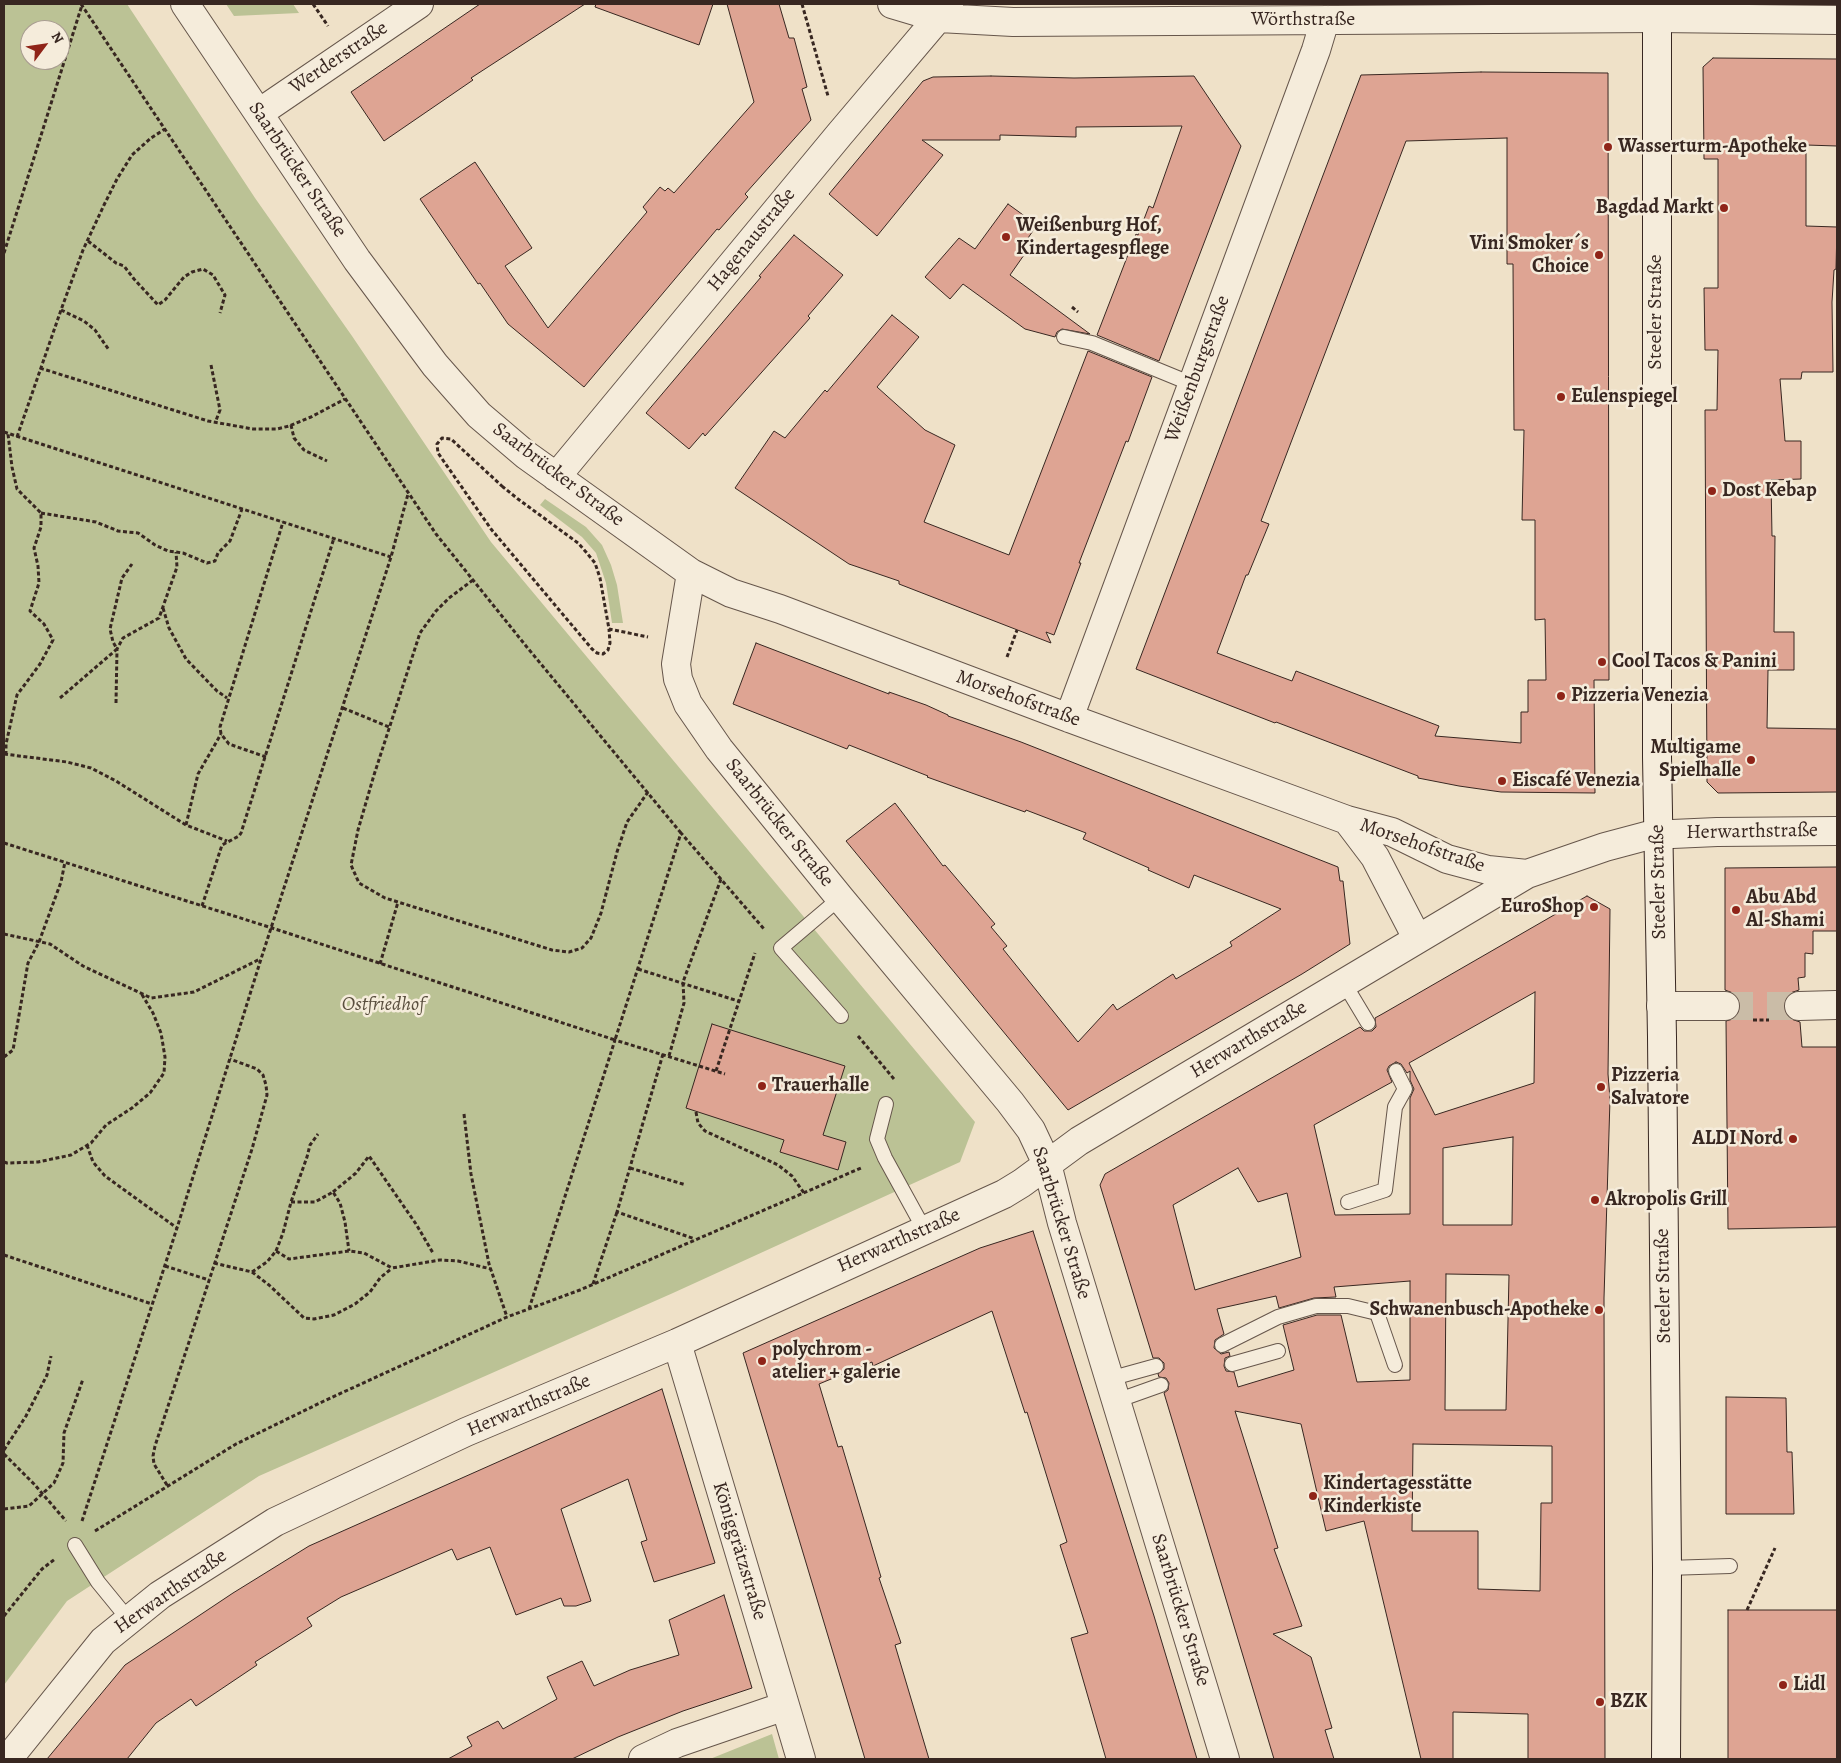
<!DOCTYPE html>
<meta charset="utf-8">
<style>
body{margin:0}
#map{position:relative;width:1841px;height:1763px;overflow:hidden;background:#efe1c8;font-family:Alegreya,serif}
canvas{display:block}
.frame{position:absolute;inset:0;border:5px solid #382721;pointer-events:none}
.north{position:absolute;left:20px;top:20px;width:50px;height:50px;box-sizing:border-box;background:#f5ecdb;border:1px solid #a99d91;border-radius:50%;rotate:59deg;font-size:14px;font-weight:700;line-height:20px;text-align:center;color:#382721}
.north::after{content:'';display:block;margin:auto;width:18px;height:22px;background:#8f2418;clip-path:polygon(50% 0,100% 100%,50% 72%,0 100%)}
</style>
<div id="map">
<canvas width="1841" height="1763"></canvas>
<div class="frame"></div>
<div class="north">N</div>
</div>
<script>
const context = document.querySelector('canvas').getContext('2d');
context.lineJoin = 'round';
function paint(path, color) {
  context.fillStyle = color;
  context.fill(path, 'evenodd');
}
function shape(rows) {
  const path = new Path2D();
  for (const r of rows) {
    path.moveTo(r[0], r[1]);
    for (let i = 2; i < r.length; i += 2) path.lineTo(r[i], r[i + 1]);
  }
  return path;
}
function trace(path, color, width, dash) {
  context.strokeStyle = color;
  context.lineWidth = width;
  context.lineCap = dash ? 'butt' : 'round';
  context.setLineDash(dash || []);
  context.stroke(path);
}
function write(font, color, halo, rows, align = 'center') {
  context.font = font + ' Alegreya,serif';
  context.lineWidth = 5;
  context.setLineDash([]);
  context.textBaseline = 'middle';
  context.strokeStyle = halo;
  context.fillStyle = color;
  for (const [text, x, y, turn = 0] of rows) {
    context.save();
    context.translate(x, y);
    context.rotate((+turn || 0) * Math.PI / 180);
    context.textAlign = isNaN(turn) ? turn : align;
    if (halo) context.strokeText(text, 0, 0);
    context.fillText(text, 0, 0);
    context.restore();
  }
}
paint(shape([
 [4,4,127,4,255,198,352,336,491,542,975,1122,960,1162,673,1293,259,1476,67,1601,4,1685],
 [30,30,60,30,60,60,30,60],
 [226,4,293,4,299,13,234,16],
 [545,499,586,527,602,545,611,565,617,585,623,623,612,623,606,583,596,553,582,537,540,505],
 [772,1734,779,1759,710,1759]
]), '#bbc295');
const building = shape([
 [480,4,585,4,471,78,473,80,384,141,351,92,480,4],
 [596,4,713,4,699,45,595,7,596,4],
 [727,4,779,4,789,38,794,38,801,64,807,87,802,89,811,120,745,194,748,197,719,230,717,229,584,387,508,324,480,283,478,284,420,199,475,162,532,248,505,266,548,328,647,212,643,207,660,187,665,191,668,188,674,193,754,102,727,4],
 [1713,58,1837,59,1837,146,1806,145,1806,226,1837,227,1836,269,1834,270,1832,302,1833,372,1802,372,1801,379,1780,379,1785,441,1801,441,1801,479,1771,480,1772,536,1775,536,1774,632,1794,632,1794,670,1768,670,1767,728,1837,729,1837,792,1718,793,1707,782,1705,410,1717,410,1718,350,1705,350,1704,288,1718,288,1718,159,1704,159,1703,67,1713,58],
 [1481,72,1608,73,1609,680,1594,680,1595,793,1501,792,1459,786,1418,778,1418,776,1276,722,1275,723,1136,669,1361,75,1481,72],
 [1507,138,1507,264,1513,264,1514,430,1524,430,1522,520,1535,520,1535,620,1545,619,1546,680,1528,680,1528,712,1521,712,1521,743,1435,736,1439,726,1296,671,1292,681,1217,653,1246,575,1248,575,1269,524,1261,521,1406,141,1507,138],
 [991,76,1074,78,1194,76,1241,146,1159,361,1097,335,1136,234,1138,235,1149,206,1153,208,1182,126,1076,127,1076,137,1000,135,1000,140,922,140,943,155,877,236,829,194,923,81,933,77,991,76],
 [1008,204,1037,225,1019,251,1024,255,1010,275,1090,334,1062,329,1057,332,1055,337,1025,329,963,284,950,299,925,277,959,238,975,249,1008,204],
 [794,235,843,275,808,316,810,318,705,436,703,433,689,449,646,413,761,277,759,276,794,235],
 [892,315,919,337,877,387,925,430,955,445,924,522,1009,555,1088,351,1152,377,1128,442,1126,441,1079,563,1081,563,1054,635,1046,632,1051,643,899,584,899,581,849,564,735,488,774,431,785,438,825,390,827,392,892,315],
 [756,643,889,694,889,692,926,705,948,715,948,716,1021,742,1338,867,1340,881,1343,881,1350,944,1302,974,1068,1110,846,841,895,803,943,866,945,865,995,924,991,927,1007,946,1003,949,1078,1042,1113,1004,1117,1010,1173,974,1176,979,1232,946,1230,942,1281,909,1194,875,1189,888,1148,870,1149,868,1083,839,1086,833,1026,810,1025,812,927,777,928,776,849,745,847,749,733,704,756,643],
 [1837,867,1837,931,1813,931,1813,954,1805,953,1805,977,1798,978,1799,990,1790,993,1785,999,1783,1006,1785,1014,1791,1019,1800,1022,1802,1047,1837,1047,1837,1227,1728,1229,1726,1021,1733,1019,1738,1014,1741,1006,1739,999,1733,993,1725,990,1725,868,1837,867],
 [1587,896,1610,909,1608,1074,1610,1099,1604,1298,1605,1759,1528,1759,1528,1714,1453,1712,1453,1759,1421,1759,1364,1521,1326,1531,1301,1424,1235,1411,1278,1548,1274,1549,1302,1626,1273,1634,1311,1657,1332,1728,1325,1730,1334,1759,1274,1759,1164,1393,1168,1390,1169,1383,1166,1378,1159,1377,1158,1374,1164,1369,1164,1363,1159,1358,1153,1358,1100,1185,1105,1174,1360,1027,1364,1031,1372,1031,1376,1027,1375,1018,1384,1013,1587,896],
 [1535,992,1534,1083,1435,1115,1409,1063,1535,992],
 [1396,1062,1401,1064,1407,1073,1410,1071,1410,1080,1414,1089,1410,1098,1410,1214,1335,1215,1314,1125,1392,1082,1387,1070,1389,1066,1396,1062],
 [1513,1137,1512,1225,1443,1225,1443,1148,1513,1137],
 [1238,1168,1258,1202,1287,1193,1301,1257,1195,1290,1173,1205,1238,1168],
 [1446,1274,1509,1275,1506,1410,1445,1410,1446,1274],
 [1410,1281,1410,1380,1357,1382,1341,1315,1317,1315,1283,1325,1294,1370,1238,1387,1234,1372,1226,1371,1224,1366,1225,1358,1230,1356,1229,1352,1221,1354,1214,1348,1215,1340,1224,1334,1217,1309,1276,1296,1279,1308,1314,1298,1336,1297,1334,1287,1410,1281],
 [1413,1444,1552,1446,1552,1503,1541,1503,1540,1591,1478,1589,1478,1531,1412,1531,1413,1444],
 [712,1024,845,1066,823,1135,846,1142,838,1170,780,1152,784,1140,686,1108,712,1024],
 [1033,1231,1154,1616,1197,1759,1106,1759,1071,1638,1088,1633,1060,1545,1067,1542,1027,1412,1025,1413,992,1311,873,1366,872,1362,819,1384,838,1447,842,1446,881,1577,879,1578,901,1643,895,1645,929,1759,865,1759,743,1353,980,1248,1033,1231],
 [662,1389,715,1563,654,1582,641,1542,647,1540,628,1479,561,1509,591,1601,576,1606,564,1606,561,1598,516,1615,490,1547,457,1560,452,1549,341,1597,307,1618,312,1626,255,1662,257,1665,196,1706,191,1699,156,1723,127,1759,47,1759,125,1665,233,1593,309,1546,662,1389],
 [1726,1397,1786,1398,1787,1452,1792,1452,1794,1514,1726,1514,1726,1397],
 [724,1595,752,1688,683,1711,618,1737,572,1759,448,1759,472,1746,467,1737,498,1721,503,1729,557,1699,547,1677,582,1661,594,1686,630,1670,679,1655,669,1620,724,1595],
 [1728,1610,1837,1610,1837,1759,1728,1759,1728,1610]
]);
paint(building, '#dea493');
trace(building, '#382721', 1);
trace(shape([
 [1725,1006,1799,1006]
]), '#cabca7', 28, [28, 14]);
const lane = shape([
 [1064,337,1092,343,1192,384],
 [840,898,781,948,841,1016],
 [1344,983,1368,1023],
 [886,1104,877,1139,885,1158,924,1229],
 [1348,1202,1385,1190,1395,1107,1405,1089,1396,1071],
 [1222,1345,1278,1317,1316,1306,1348,1306,1377,1313,1395,1365],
 [1232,1364,1278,1351],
 [1109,1379,1156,1366],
 [1116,1401,1161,1385],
 [75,1545,98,1582,129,1620],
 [1667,1568,1730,1566]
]);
const street = shape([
 [185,4,357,260,435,365,479,415,526,455,691,573,731,593,780,609,1069,718,1347,820,1392,832,1447,859,1488,870,1527,874],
 [892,4,939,18,1013,22,1657,18,1837,20],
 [259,113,419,4],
 [556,477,839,135,949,5],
 [691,573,676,664,678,679,688,704,719,749,840,898,1010,1102,1031,1130,1047,1164,1062,1223,1225,1759],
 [1069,718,1316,50,1325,20],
 [1347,820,1375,857,1417,938],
 [1661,1006,1725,1006],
 [1799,1006,1836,1005],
 [677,1343,801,1759],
 [8,1759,103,1641,160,1595,275,1522,466,1432,677,1343,1004,1194,1022,1183,1079,1141,1527,874,1605,847,1650,835,1717,832,1837,831],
 [643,1759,677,1743,785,1706]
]);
const secondary = shape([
 [1657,4,1657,757,1662,1037,1667,1568,1666,1759]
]);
trace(lane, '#66564b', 16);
trace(street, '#66564b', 30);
trace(secondary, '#382721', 30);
trace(shape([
 [81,4,436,534,526,646,681,833],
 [313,4,328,26],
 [802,4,828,96],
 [88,241,116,263,124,266,134,279,158,305,165,300,184,277,192,272,203,269,213,275,225,295,220,313],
 [4,253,82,5],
 [1072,307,1078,312],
 [61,310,84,321,95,330,109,350],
 [211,365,220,410,215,423],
 [40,368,208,421,253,429,277,429,289,426,311,417,345,399],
 [291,425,294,438,304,450,327,461],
 [4,432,391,557],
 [17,437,61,310,83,250,104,205,117,179,132,155,151,138,165,129],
 [504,486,503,487,518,499,578,543,586,552,595,563,600,578,609,629,648,637],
 [503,487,451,439,442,438,437,444,438,453,491,529,592,649,597,653,603,654,608,650,610,643,609,629],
 [41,513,96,522,118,531,138,533,155,545,168,551,183,553,207,563,215,561,218,553,230,541,242,509],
 [473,580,449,598,436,611,420,633,374,775,358,830,351,865,359,883,385,898,398,902,552,950,569,952,582,948,591,938,601,913,617,852,627,822,648,792],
 [163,608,169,628,186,659,217,691,227,698],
 [1007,657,1017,630],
 [60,698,117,649,113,642,110,629,122,578,132,564],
 [116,703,117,649,123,638,159,618,177,567,176,552],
 [343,708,389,727],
 [4,754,67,762,91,768,116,781,186,825,227,841],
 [6,755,6,744,17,695,40,664,53,640,44,624,30,611,39,583,38,566,34,548,41,527,41,513,17,489,12,467,8,434],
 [266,757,229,744,221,734,220,727,283,522],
 [186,825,198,774,221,734],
 [4,843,272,928,615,1040,681,833,764,929],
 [202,906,222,845,239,836,241,833,334,538],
 [4,934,50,944,83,966,151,998,194,992,260,959],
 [380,964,398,902],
 [638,969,738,1001],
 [1753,1020,1769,1020],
 [858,1036,894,1079],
 [663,1054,617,1212,695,1239],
 [669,1056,684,1003,683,982,721,879],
 [4,1057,13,1050,28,963,39,942,61,882,65,862],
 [716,1071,755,953],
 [696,1112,698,1123,705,1131,778,1165,792,1176,804,1193],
 [464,1114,471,1174,489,1264,507,1317],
 [87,1145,93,1162,105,1176,177,1228],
 [4,1162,7,1163,38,1162,71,1155,91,1143,106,1125,132,1108,150,1093,164,1073,165,1057,161,1033,153,1013,141,993],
 [630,1168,686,1185],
 [333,1192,356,1173,369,1156,416,1224,433,1253],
 [291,1202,315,1202,333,1192,340,1203,345,1222,349,1251],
 [276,1251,283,1233,291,1202,307,1157,310,1145,318,1134],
 [4,1255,152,1304],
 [214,1263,252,1272,267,1262,276,1251,289,1259,349,1251,364,1253,392,1268,440,1260,458,1261,491,1269],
 [165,1266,209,1280],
 [252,1272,269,1285,304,1318,314,1319,334,1315,355,1304,370,1292,380,1278,391,1269],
 [593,1284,617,1212],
 [529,1309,615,1040,725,1074],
 [4,1450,26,1416,47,1375,51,1356],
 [4,1454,34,1484,66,1521],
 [167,1485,154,1464,153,1456,155,1446,252,1149,267,1095,266,1085,263,1075,257,1069,230,1059],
 [4,1509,29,1506,54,1483,63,1463,64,1433,83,1379],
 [82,1521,177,1228,261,959,391,557,408,494],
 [95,1531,236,1444,324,1401,507,1317,580,1290,861,1168],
 [1747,1610,1775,1548],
 [4,1616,42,1569,55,1559]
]), '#382721', 3, [4, 2.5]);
trace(lane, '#f5ecdb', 14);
trace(street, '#f5ecdb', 28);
trace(secondary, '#f5ecdb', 28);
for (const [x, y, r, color] of [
 [1608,147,5,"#8f2418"],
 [1724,208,5,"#8f2418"],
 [1006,237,5,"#8f2418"],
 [1599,255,5,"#8f2418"],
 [1561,397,5,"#8f2418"],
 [1712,491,5,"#8f2418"],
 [1602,662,5,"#8f2418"],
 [1561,696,5,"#8f2418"],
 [1751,760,5,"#8f2418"],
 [1502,781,5,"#8f2418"],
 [1594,907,5,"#8f2418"],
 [1736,910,5,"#8f2418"],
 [762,1086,5,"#8f2418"],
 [1601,1087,5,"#8f2418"],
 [1793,1139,5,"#8f2418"],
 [1595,1200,5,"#8f2418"],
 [1599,1310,5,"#8f2418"],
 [762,1361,5,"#8f2418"],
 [1313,1496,5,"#8f2418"],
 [1783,1685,5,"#8f2418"],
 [1600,1702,5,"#8f2418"]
]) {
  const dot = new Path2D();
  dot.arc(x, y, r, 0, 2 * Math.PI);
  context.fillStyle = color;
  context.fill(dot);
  trace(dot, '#f5ecdb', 2);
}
write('20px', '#382721', '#f5ecdb', [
 ["Wörthstraße",1303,20],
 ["Werderstraße",339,58,-34],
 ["Saarbrücker Straße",297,170,56],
 ["Hagenaustraße",752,240,-51],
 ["Steeler Straße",1656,312,-90],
 ["Weißenburgstraße",1198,369,-70],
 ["Saarbrücker Straße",558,475,37],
 ["Morsehofstraße",1018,699,20],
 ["Saarbrücker Straße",779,823,51],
 ["Herwarthstraße",1752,832,-1],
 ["Morsehofstraße",1422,846,19],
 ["Steeler Straße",1659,882,-91],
 ["Herwarthstraße",1249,1040,-31],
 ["Saarbrücker Straße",1061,1223,73],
 ["Herwarthstraße",899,1241,-24],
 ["Steeler Straße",1664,1286,-91],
 ["Herwarthstraße",529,1406,-23],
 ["Königgrätzstraße",739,1551,73],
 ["Herwarthstraße",171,1592,-35],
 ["Saarbrücker Straße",1180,1610,73]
]);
write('bold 20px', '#382721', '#f5ecdb', [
 ["Wasserturm-Apotheke",1618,147],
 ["Bagdad Markt",1714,208,"right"],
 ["Weißenburg Hof,",1016,226],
 ["Kindertagespflege",1016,249],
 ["Vini Smoker´s",1589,244,"right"],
 ["Choice",1589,267,"right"],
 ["Eulenspiegel",1571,397],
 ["Dost Kebap",1722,491],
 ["Cool Tacos & Panini",1612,662],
 ["Pizzeria Venezia",1571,696],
 ["Multigame",1741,748,"right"],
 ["Spielhalle",1741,771,"right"],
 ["Eiscafé Venezia",1512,781],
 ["Abu Abd",1746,898],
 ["Al-Shami",1746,921],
 ["EuroShop",1584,907,"right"],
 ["Pizzeria",1611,1076],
 ["Salvatore",1611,1099],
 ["Trauerhalle",772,1086],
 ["ALDI Nord",1783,1139,"right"],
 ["Akropolis Grill",1605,1200],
 ["Schwanenbusch-Apotheke",1589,1310,"right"],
 ["polychrom -",772,1350],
 ["atelier + galerie",772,1373],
 ["Kindertagesstätte",1323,1484],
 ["Kinderkiste",1323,1507],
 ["Lidl",1793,1685],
 ["BZK",1610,1702]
], 'left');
write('italic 20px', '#594e3e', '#f5ecdb', [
 ["Ostfriedhof",383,1005]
]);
</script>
